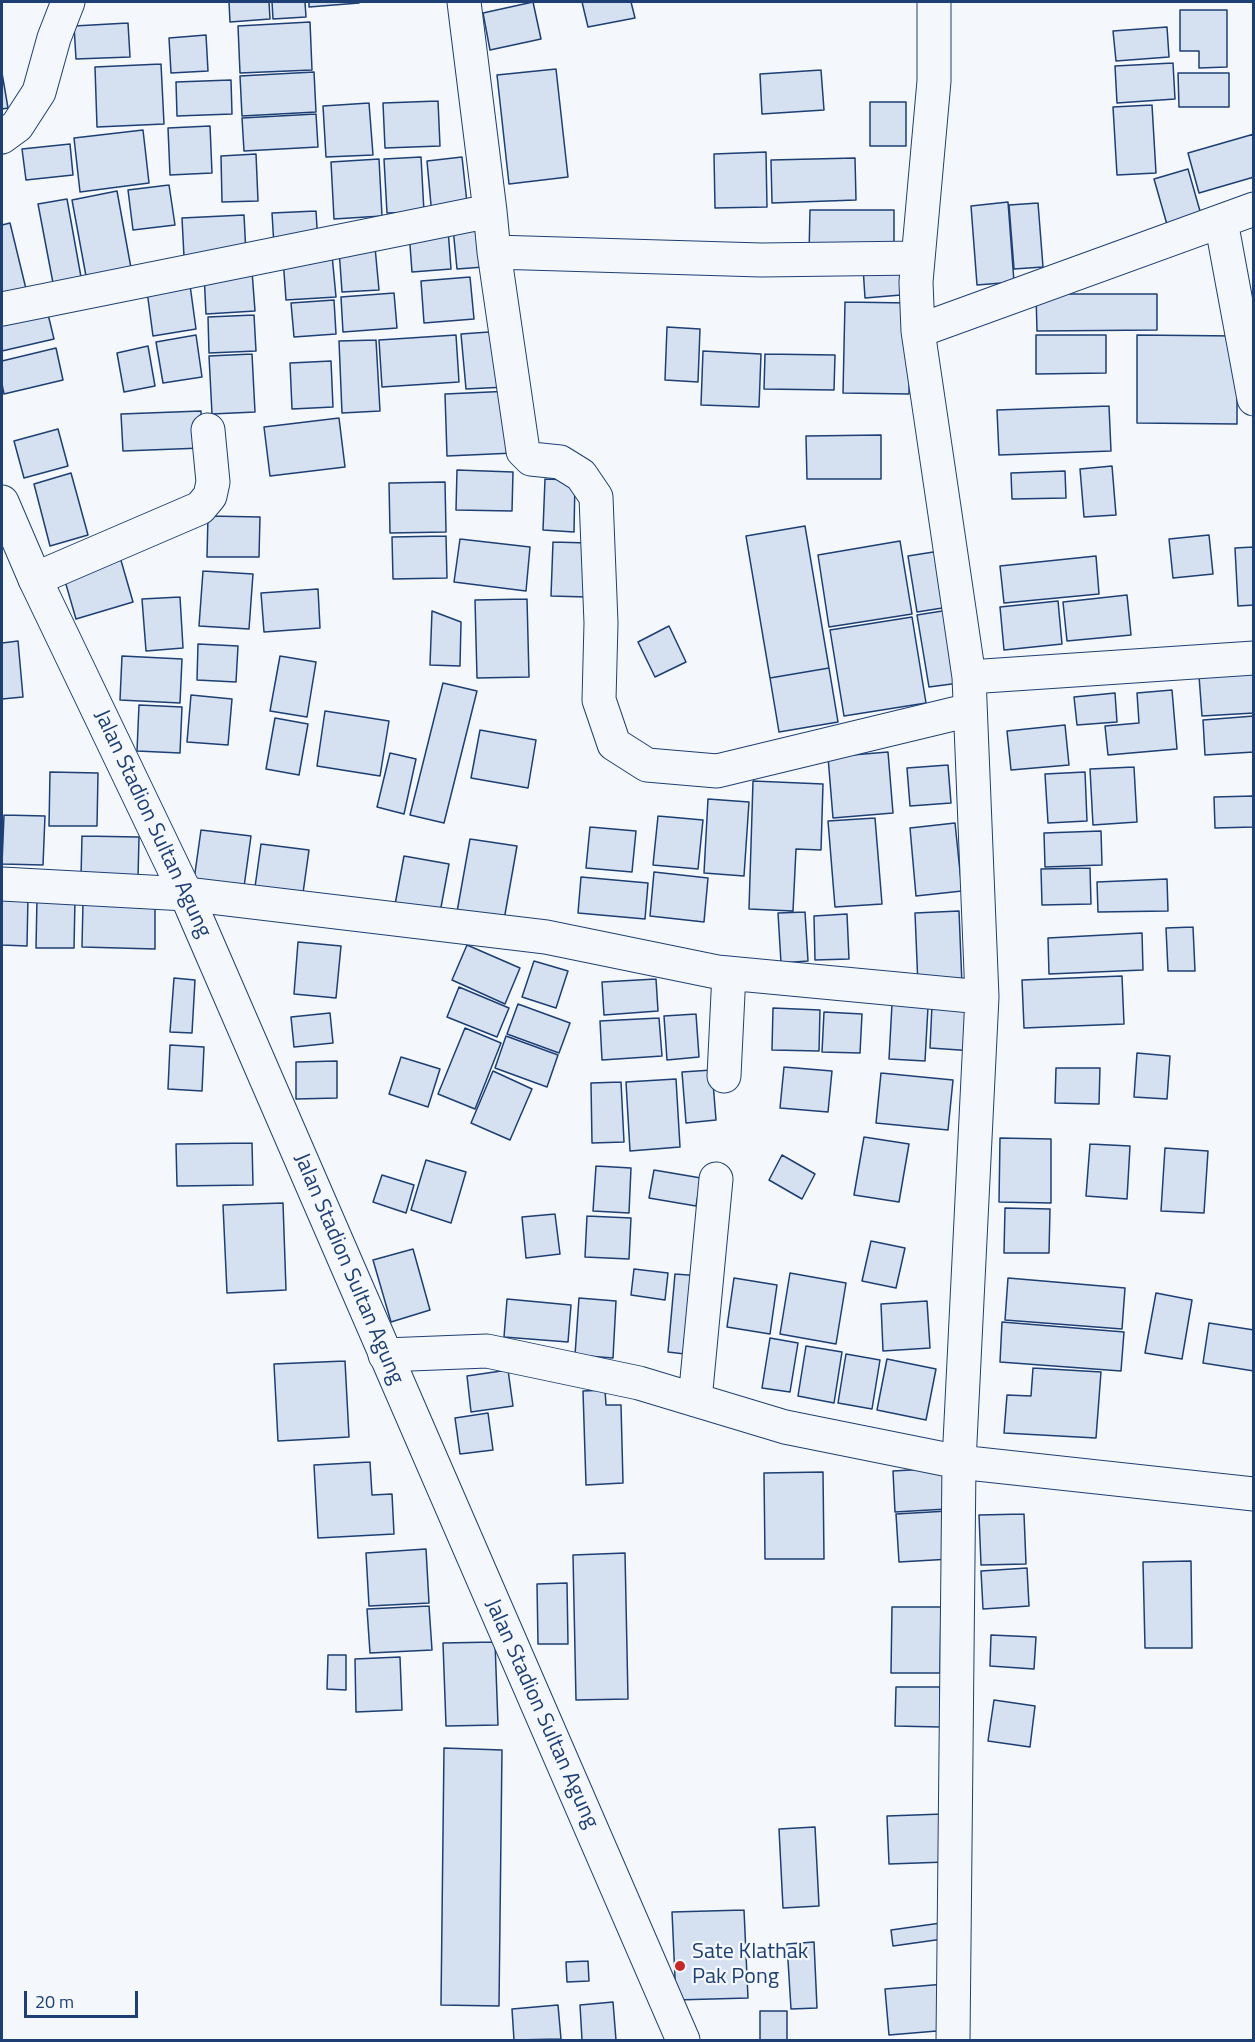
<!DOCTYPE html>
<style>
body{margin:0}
#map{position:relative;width:1255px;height:2042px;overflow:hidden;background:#f4f7fb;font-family:"Titillium Web",sans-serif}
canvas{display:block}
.frame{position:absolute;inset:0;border:3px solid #1d3f73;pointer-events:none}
.scale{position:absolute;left:24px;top:1991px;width:114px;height:27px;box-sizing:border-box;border:3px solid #1d3f73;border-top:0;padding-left:8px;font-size:18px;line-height:21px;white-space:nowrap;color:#1d3f73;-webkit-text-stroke:4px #f4f7fb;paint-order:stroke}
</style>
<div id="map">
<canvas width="1255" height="2042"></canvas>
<div class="frame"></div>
<div class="scale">20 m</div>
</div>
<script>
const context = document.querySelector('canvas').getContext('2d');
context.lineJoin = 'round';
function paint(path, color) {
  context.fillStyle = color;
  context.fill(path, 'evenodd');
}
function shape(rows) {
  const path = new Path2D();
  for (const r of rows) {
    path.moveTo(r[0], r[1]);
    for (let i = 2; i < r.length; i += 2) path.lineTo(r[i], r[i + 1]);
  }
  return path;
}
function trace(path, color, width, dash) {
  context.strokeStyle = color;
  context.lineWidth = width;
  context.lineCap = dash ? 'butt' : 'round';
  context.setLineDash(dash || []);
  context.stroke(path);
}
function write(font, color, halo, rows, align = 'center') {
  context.font = font + ' "Titillium Web",sans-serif';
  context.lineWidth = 4.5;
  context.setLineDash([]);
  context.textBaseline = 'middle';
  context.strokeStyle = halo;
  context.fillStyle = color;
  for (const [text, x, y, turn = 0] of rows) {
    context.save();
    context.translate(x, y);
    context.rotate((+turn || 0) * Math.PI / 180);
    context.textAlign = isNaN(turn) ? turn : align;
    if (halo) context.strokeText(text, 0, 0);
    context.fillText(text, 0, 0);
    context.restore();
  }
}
const building = shape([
 [229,2,269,2,270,19,230,22,229,2],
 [272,2,305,2,306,17,273,19,272,2],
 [309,2,359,2,359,3,309,7,309,2],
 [533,2,541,39,490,50,483,13,533,2],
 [582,2,631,2,635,18,588,27,582,2],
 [1180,10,1227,10,1227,67,1199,68,1199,51,1180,51,1180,10],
 [310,22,312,70,240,73,238,26,310,22],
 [128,23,130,57,76,59,74,26,128,23],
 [1167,27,1169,57,1116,61,1113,31,1167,27],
 [206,35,208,71,171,73,169,38,206,35],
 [1173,63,1175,99,1117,103,1115,66,1173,63],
 [161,64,164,124,97,127,95,67,161,64],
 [556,69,568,177,509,184,497,75,556,69],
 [821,70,824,110,762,114,760,74,821,70],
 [314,72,316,112,242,116,240,76,314,72],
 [2,73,8,108,2,109,2,73],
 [1178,73,1229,73,1229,107,1179,107,1178,73],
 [231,80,232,114,177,116,176,82,231,80],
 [438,101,440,146,385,148,383,103,438,101],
 [870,102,906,102,906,146,870,146,870,102],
 [369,103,373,155,326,157,323,106,369,103],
 [1152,105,1156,173,1117,175,1113,107,1152,105],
 [316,114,318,147,244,151,242,118,316,114],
 [210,126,212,173,170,175,168,128,210,126],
 [143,130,149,183,80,192,74,138,143,130],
 [1254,134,1254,177,1199,193,1188,153,1254,134],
 [70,144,73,175,26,180,22,149,70,144],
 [766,152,767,207,715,208,714,154,766,152],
 [256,154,258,201,222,202,221,156,256,154],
 [421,157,424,212,387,213,384,159,421,157],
 [462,157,468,212,432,216,427,161,462,157],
 [855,158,856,200,772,203,771,160,855,158],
 [379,159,382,216,334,219,331,162,379,159],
 [1188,169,1202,218,1168,228,1154,179,1188,169],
 [169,185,175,225,133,230,128,190,169,185],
 [117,191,131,268,86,276,72,200,117,191],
 [67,199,81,277,53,283,38,204,67,199],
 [1008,202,1014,282,977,285,971,206,1008,202],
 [1038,203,1043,267,1014,269,1009,205,1038,203],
 [810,210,894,210,894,253,809,254,810,210],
 [316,211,318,244,274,246,272,213,316,211],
 [244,215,246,254,184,257,182,218,244,215],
 [10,223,27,293,2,299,2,225,10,223],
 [480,226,484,267,457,269,453,228,480,226],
 [448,229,451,269,412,272,409,232,448,229],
 [375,247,379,290,342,292,339,249,375,247],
 [332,255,336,297,286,300,283,258,332,255],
 [912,264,913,294,865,298,863,267,912,264],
 [252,271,255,311,206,314,204,273,252,271],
 [470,277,474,319,424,323,421,281,470,277],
 [190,285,196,329,153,336,147,291,190,285],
 [394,293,397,328,343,332,341,297,394,293],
 [1036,294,1157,294,1157,330,1037,331,1036,294],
 [334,300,336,334,294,337,291,303,334,300],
 [845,302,910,303,909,394,843,393,845,302],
 [46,306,54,339,2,351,2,316,46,306],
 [254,315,256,351,209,353,208,317,254,315],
 [667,327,700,329,698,382,665,380,667,327],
 [503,331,506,387,466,389,461,334,503,331],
 [196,335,202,377,163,383,156,342,196,335],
 [456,335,459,382,382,387,379,340,456,335],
 [1036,335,1106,335,1106,373,1036,374,1036,335],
 [1137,335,1237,336,1237,424,1137,423,1137,335],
 [376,340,380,411,342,413,339,341,376,340],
 [148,346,155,386,124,392,117,353,148,346],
 [56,348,63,380,4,394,2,384,2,361,56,348],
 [703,351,761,354,759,407,701,405,703,351],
 [252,354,255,412,212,414,209,356,252,354],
 [765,354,835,355,834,390,764,389,765,354],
 [331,361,333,407,292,409,290,363,331,361],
 [512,391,514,453,447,456,445,394,512,391],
 [1109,406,1111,451,999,455,997,410,1109,406],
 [201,411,202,448,123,451,121,414,201,411],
 [339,418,345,467,270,476,264,427,339,418],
 [58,429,68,466,24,478,14,441,58,429],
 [881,435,881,479,807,479,806,436,881,435],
 [1112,466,1116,515,1084,517,1080,469,1112,466],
 [457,470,513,472,512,511,456,510,457,470],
 [1065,471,1066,498,1012,499,1011,473,1065,471],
 [71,473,88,535,50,546,34,484,71,473],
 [545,479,575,480,574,532,543,530,545,479],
 [445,482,446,532,390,533,389,483,445,482],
 [208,516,260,517,259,557,207,557,208,516],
 [805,526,829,668,770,678,746,536,805,526],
 [1209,535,1213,574,1173,578,1169,539,1209,535],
 [446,536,447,578,393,579,392,537,446,536],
 [460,539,530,547,526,591,454,582,460,539],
 [900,541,912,614,829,627,818,555,900,541],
 [553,542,589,543,587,597,551,596,553,542],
 [1254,547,1254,605,1238,606,1235,548,1254,547],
 [946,550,955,606,917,612,908,556,946,550],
 [1096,556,1099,594,1004,603,1000,566,1096,556],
 [120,557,133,602,76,619,63,574,120,557],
 [203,571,253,574,249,629,199,626,203,571],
 [318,589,320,628,264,632,261,593,318,589],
 [1127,595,1131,635,1067,641,1063,602,1127,595],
 [180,597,183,648,146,651,142,599,180,597],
 [527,599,529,677,477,678,475,600,527,599],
 [1058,601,1062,644,1004,650,1000,607,1058,601],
 [955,609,967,682,929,687,917,615,955,609],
 [432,611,461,622,460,666,430,665,432,611],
 [912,617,926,703,844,716,830,630,912,617],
 [669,626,686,662,655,677,638,642,669,626],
 [18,641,23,697,2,699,2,643,18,641],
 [198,644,238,646,236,682,197,680,198,644],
 [122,656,182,659,180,703,120,700,122,656],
 [280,656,316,662,307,717,270,711,280,656],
 [829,668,838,722,779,732,770,678,829,668],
 [1254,672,1254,713,1202,716,1199,676,1254,672],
 [443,683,477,691,444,823,410,815,443,683],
 [1172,690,1177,749,1108,755,1105,726,1139,723,1137,693,1172,690],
 [1115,693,1117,722,1077,725,1074,697,1115,693],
 [191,695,232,699,228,745,187,742,191,695],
 [139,705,182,707,180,753,137,751,139,705],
 [325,711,389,721,380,776,317,766,325,711],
 [1254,716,1254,752,1205,755,1203,720,1254,716],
 [275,718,308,724,299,775,266,769,275,718],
 [1065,725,1069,765,1011,770,1007,731,1065,725],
 [480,730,536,740,528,788,471,778,480,730],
 [888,752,893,813,833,818,828,757,888,752],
 [390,753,416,759,404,814,377,807,390,753],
 [948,765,951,803,910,806,907,768,948,765],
 [1134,767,1137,822,1093,825,1090,769,1134,767],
 [50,772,98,773,97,826,49,826,50,772],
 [1085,772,1087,821,1048,823,1045,774,1085,772],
 [753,781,823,784,821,850,796,849,793,911,749,909,753,781],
 [1254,796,1254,827,1215,828,1214,797,1254,796],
 [708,799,749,802,744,876,704,873,708,799],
 [4,815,45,816,43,865,2,864,4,815],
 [658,816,703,820,698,869,653,865,658,816],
 [875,818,882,904,835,907,828,821,875,818],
 [955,823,962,891,916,896,910,828,955,823],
 [590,827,636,831,632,872,586,868,590,827],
 [201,830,251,836,244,887,194,880,201,830],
 [1101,831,1102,865,1045,867,1044,833,1101,831],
 [82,836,139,837,138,878,81,877,82,836],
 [470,839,517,846,504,920,457,912,470,839],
 [261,844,309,850,303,893,255,887,261,844],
 [404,856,449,864,439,918,394,910,404,856],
 [1090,868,1091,904,1042,905,1041,869,1090,868],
 [654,872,708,878,704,922,650,916,654,872],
 [581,877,648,883,645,919,578,913,581,877],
 [1167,879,1168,911,1098,912,1097,882,1167,879],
 [2,896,28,896,27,946,2,945,2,896],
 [37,898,75,899,74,948,36,948,37,898],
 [83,902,155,903,155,949,82,947,83,902],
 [959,911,962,985,918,986,915,913,959,911],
 [805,912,808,961,781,963,778,913,805,912],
 [847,914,849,959,815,960,814,916,847,914],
 [1193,927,1195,971,1168,971,1166,928,1193,927],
 [1142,933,1143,970,1049,974,1048,938,1142,933],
 [298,942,341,946,336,998,294,994,298,942],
 [467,945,520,968,505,1004,452,980,467,945],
 [534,961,568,971,556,1008,522,997,534,961],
 [1122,976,1124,1024,1024,1028,1022,980,1122,976],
 [174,978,195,980,192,1033,170,1032,174,978],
 [656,979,658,1011,604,1015,602,982,656,979],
 [459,987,509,1008,497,1037,447,1017,459,987],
 [518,1004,570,1023,559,1053,507,1034,518,1004],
 [892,1004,928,1007,925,1061,889,1059,892,1004],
 [932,1005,977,1008,974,1051,930,1048,932,1005],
 [773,1008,820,1010,819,1051,772,1050,773,1008],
 [824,1012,862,1014,860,1053,822,1052,824,1012],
 [330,1013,333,1043,294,1047,291,1017,330,1013],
 [696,1014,699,1057,667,1060,664,1016,696,1014],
 [659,1018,662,1056,602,1060,600,1021,659,1018],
 [465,1028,501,1043,475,1109,438,1094,465,1028],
 [506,1036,558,1055,547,1087,495,1068,506,1036],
 [170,1045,204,1047,202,1091,168,1089,170,1045],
 [1137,1053,1170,1056,1167,1099,1134,1097,1137,1053],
 [401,1057,440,1069,428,1107,389,1094,401,1057],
 [337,1061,337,1098,296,1099,296,1062,337,1061],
 [784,1067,832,1071,828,1112,780,1108,784,1067],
 [1056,1068,1100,1068,1099,1104,1055,1103,1056,1068],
 [712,1070,716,1120,686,1123,682,1072,712,1070],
 [493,1071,532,1089,510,1140,471,1123,493,1071],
 [881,1073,953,1080,948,1130,876,1123,881,1073],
 [676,1079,680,1147,630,1151,626,1082,676,1079],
 [621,1082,624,1142,592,1143,591,1083,621,1082],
 [864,1137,909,1144,899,1202,854,1195,864,1137],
 [1000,1138,1051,1139,1051,1203,999,1202,1000,1138],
 [252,1143,253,1185,177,1186,176,1144,252,1143],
 [1090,1144,1130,1146,1127,1199,1086,1196,1090,1144],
 [1165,1148,1208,1151,1204,1213,1161,1211,1165,1148],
 [782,1155,815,1174,802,1199,769,1180,782,1155],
 [426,1160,466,1172,451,1223,411,1210,426,1160],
 [596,1166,631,1168,629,1213,593,1211,596,1166],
 [654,1170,701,1178,696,1206,649,1198,654,1170],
 [382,1175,414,1185,406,1213,373,1202,382,1175],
 [283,1203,286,1290,227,1293,223,1205,283,1203],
 [1005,1208,1050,1209,1049,1253,1004,1253,1005,1208],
 [555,1214,560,1254,526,1258,522,1217,555,1214],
 [587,1216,631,1218,629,1259,585,1257,587,1216],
 [871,1241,905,1248,896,1288,862,1281,871,1241],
 [413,1249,430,1310,391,1322,373,1260,413,1249],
 [634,1269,668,1273,665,1300,631,1295,634,1269],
 [790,1273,846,1283,836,1344,780,1334,790,1273],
 [675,1274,701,1276,693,1355,668,1352,675,1274],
 [734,1278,777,1285,770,1334,727,1327,734,1278],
 [1008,1278,1125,1288,1122,1329,1005,1320,1008,1278],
 [1156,1293,1192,1300,1182,1359,1145,1353,1156,1293],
 [579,1298,616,1301,613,1358,575,1355,579,1298],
 [507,1299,571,1305,568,1342,504,1337,507,1299],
 [927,1301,930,1348,883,1351,881,1304,927,1301],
 [1002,1322,1124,1332,1121,1371,1000,1362,1002,1322],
 [1209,1323,1254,1330,1254,1371,1203,1363,1209,1323],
 [770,1338,798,1343,790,1392,762,1388,770,1338],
 [806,1346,842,1352,834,1403,798,1396,806,1346],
 [846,1354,880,1360,872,1409,838,1403,846,1354],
 [887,1359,936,1369,926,1420,877,1410,887,1359],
 [345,1361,349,1437,278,1441,274,1364,345,1361],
 [1033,1368,1101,1372,1096,1438,1004,1433,1007,1395,1031,1396,1033,1368],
 [508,1370,513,1406,471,1412,467,1376,508,1370],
 [605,1390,606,1405,621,1405,623,1483,586,1485,583,1391,605,1390],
 [488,1413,493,1450,460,1454,455,1418,488,1413],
 [370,1462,372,1495,392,1494,394,1534,318,1538,314,1465,370,1462],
 [945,1468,947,1509,895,1512,893,1471,945,1468],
 [823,1472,824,1559,765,1559,764,1473,823,1472],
 [948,1511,951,1559,899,1562,896,1514,948,1511],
 [1024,1514,1026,1564,981,1565,979,1515,1024,1514],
 [426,1549,429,1603,369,1606,366,1553,426,1549],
 [625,1553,628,1699,576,1700,573,1555,625,1553],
 [1191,1561,1192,1648,1145,1648,1143,1562,1191,1561],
 [1027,1568,1029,1606,983,1609,981,1571,1027,1568],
 [567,1583,568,1644,538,1644,537,1584,567,1583],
 [429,1606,432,1650,370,1653,367,1609,429,1606],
 [892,1607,941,1607,940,1673,891,1673,892,1607],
 [991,1635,1036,1637,1034,1669,990,1666,991,1635],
 [495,1642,498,1725,446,1726,443,1643,495,1642],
 [328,1655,346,1655,346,1690,327,1689,328,1655],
 [400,1657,402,1710,356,1712,355,1659,400,1657],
 [896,1687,940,1687,940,1727,895,1726,896,1687],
 [994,1700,1035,1706,1030,1747,988,1741,994,1700],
 [444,1748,502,1750,499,2006,441,2005,444,1748],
 [943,1814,946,1862,889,1864,887,1816,943,1814],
 [815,1827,819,1906,783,1908,779,1829,815,1827],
 [744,1910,748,1998,676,2000,672,1912,744,1910],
 [948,1922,950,1938,893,1946,891,1930,948,1922],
 [814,1942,817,2008,791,2009,787,1944,814,1942],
 [588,1961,589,1981,567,1982,566,1962,588,1961],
 [945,1984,949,2030,889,2035,885,1989,945,1984],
 [613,2002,616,2040,582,2040,580,2005,613,2002],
 [558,2005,561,2039,514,2040,512,2009,558,2005],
 [760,2011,787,2011,787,2040,760,2040,760,2011]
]);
paint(building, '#d5e0f0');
trace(building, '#1d3f73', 1.5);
const street = shape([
 [934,2,934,81,916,282,918,331,969,677,982,997,959,1462,953,2040],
 [2,137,17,126,39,92,54,38,68,2],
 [490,211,494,252,523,451,531,459,560,462,581,475,596,497,601,623,599,700,614,744,647,765,717,771,970,710],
 [1221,221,1254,399],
 [494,252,761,260,918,258],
 [2,309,490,211,464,2],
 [918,331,1254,209],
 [35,579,200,508,210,496,213,482,208,430],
 [969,677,1254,658],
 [2,884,186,894,546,937,717,972,982,997],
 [724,1076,729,973],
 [385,1355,487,1351,639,1383,785,1427,959,1462,1254,1494],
 [695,1400,716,1179]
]);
const secondary = shape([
 [2,502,35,579,186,894,683,2040]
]);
trace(street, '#1d3f73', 35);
trace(secondary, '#1d3f73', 35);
trace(street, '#f4f7fb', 33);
trace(secondary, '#f4f7fb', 33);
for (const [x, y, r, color] of [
 [680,1966,6,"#c62828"]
]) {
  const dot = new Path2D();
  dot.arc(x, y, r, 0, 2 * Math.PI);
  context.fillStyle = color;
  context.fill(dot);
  trace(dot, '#f4f7fb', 2);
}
write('22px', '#1d3f73', '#f4f7fb', [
 ["Jalan Stadion Sultan Agung",152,824,65],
 ["Jalan Stadion Sultan Agung",348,1269,67],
 ["Jalan Stadion Sultan Agung",541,1714,66]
]);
write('22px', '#1d3f73', '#f4f7fb', [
 ["Sate Klathak",692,1953],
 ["Pak Pong",692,1978]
], 'left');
</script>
